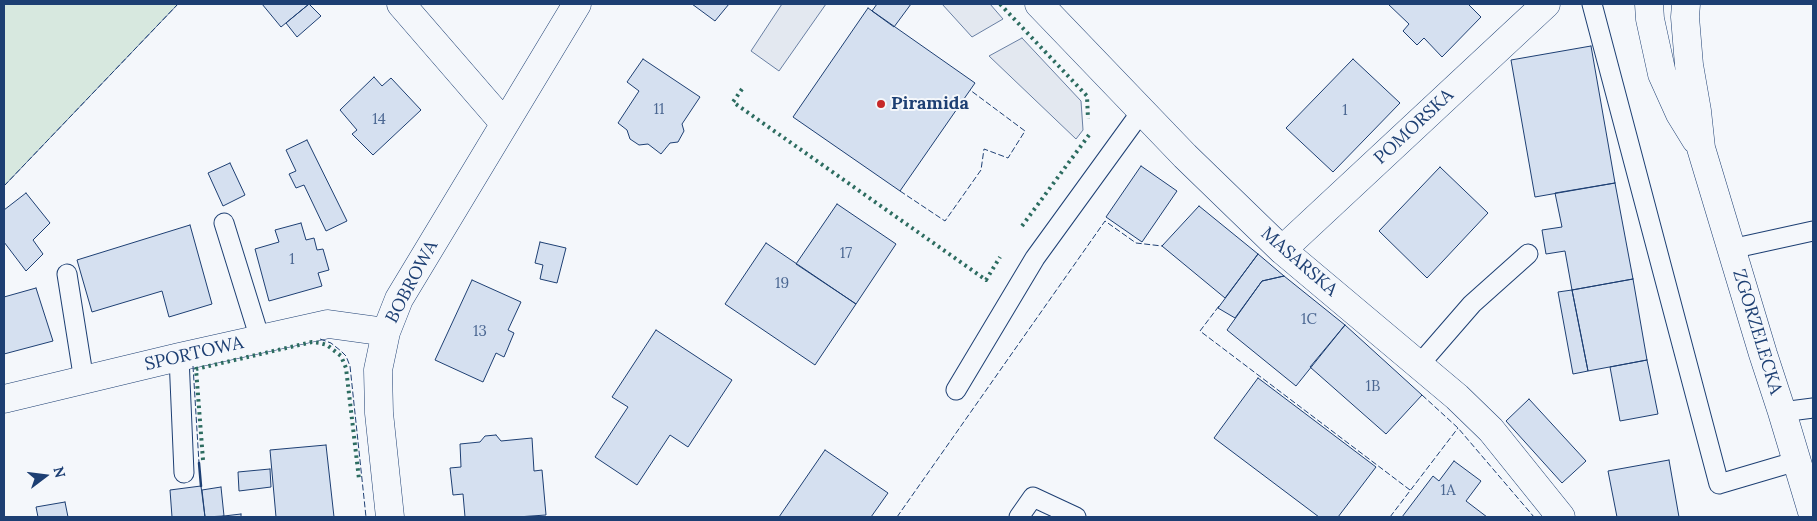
<!DOCTYPE html>
<style>
body{margin:0}
#map{position:relative;width:1817px;height:521px;overflow:hidden;background:#f4f7fb;font-family:Lora,serif}
canvas{display:block}
.frame{position:absolute;inset:0;border:5px solid #1d3f73;pointer-events:none}
.north{position:absolute;left:20px;top:451px;width:50px;height:50px;-webkit-text-stroke:4px #f4f7fb;paint-order:stroke;rotate:75deg;font-size:14px;font-weight:700;line-height:20px;text-align:center;color:#1d3f73}
.north::after{content:'';display:block;margin:auto;width:18px;height:22px;background:#1d3f73;clip-path:polygon(50% 0,100% 100%,50% 72%,0 100%)}
</style>
<div id="map">
<canvas width="1817" height="521"></canvas>
<div class="frame"></div>
<div class="north">N</div>
</div>
<script>
const context = document.querySelector('canvas').getContext('2d');
context.lineJoin = 'round';
function paint(path, color) {
  context.fillStyle = color;
  context.fill(path, 'evenodd');
}
function shape(rows) {
  const path = new Path2D();
  for (const r of rows) {
    path.moveTo(r[0], r[1]);
    for (let i = 2; i < r.length; i += 2) path.lineTo(r[i], r[i + 1]);
  }
  return path;
}
function trace(path, color, width, dash) {
  context.strokeStyle = color;
  context.lineWidth = width;
  context.lineCap = dash ? 'butt' : 'round';
  context.setLineDash(dash || []);
  context.stroke(path);
}
function write(font, color, halo, rows, align = 'center') {
  context.font = font + ' Lora,serif';
  context.lineWidth = 4;
  context.setLineDash([]);
  context.textBaseline = 'middle';
  context.strokeStyle = halo;
  context.fillStyle = color;
  for (const [text, x, y, turn = 0] of rows) {
    context.save();
    context.translate(x, y);
    context.rotate((+turn || 0) * Math.PI / 180);
    context.textAlign = isNaN(turn) ? turn : align;
    if (halo) context.strokeText(text, 0, 0);
    context.fillText(text, 0, 0);
    context.restore();
  }
}
const green = shape([
 [4,4,178,4,4,186,4,4]
]);
paint(green, '#d7e8df');
trace(green, '#687fa3', 1);
const parking = shape([
 [782,4,826,4,779,71,751,51,782,4],
 [942,4,990,4,1003,19,972,37,942,4],
 [1022,38,1081,101,1083,130,1076,139,989,56,1022,38]
]);
paint(parking, '#e3e8f0');
trace(parking, '#687fa3', 1);
const building = shape([
 [262,4,309,4,281,27,262,4],
 [309,4,321,16,297,37,286,23,309,4],
 [692,4,729,4,715,21,692,4],
 [877,4,911,4,894,27,872,11,877,4],
 [1388,4,1468,4,1481,17,1442,57,1424,38,1417,45,1403,31,1409,24,1388,4],
 [868,8,975,83,900,191,793,117,868,8],
 [1591,46,1615,183,1535,197,1511,60,1591,46],
 [643,59,700,97,682,124,684,131,678,142,670,143,661,154,648,144,639,145,630,139,627,130,618,123,639,91,627,82,643,59],
 [1353,59,1400,103,1333,172,1286,128,1353,59],
 [374,77,382,86,391,78,421,110,373,155,352,134,357,130,340,110,374,77],
 [307,140,347,221,326,231,304,185,296,188,289,174,296,171,286,150,307,140],
 [230,163,245,195,223,206,208,173,230,163],
 [1141,166,1177,191,1142,242,1106,217,1141,166],
 [1440,167,1488,213,1427,278,1379,231,1440,167],
 [1615,183,1633,279,1572,290,1565,251,1546,254,1542,230,1562,227,1555,193,1615,183],
 [26,193,50,223,33,240,43,254,26,271,4,242,4,210,26,193],
 [837,204,896,244,856,304,796,264,837,204],
 [1199,206,1258,254,1225,298,1162,246,1199,206],
 [301,223,306,240,314,238,317,250,323,249,329,270,318,273,322,286,269,301,255,249,279,242,275,230,301,223],
 [190,225,212,304,169,317,162,291,92,312,77,260,190,225],
 [540,242,566,248,557,283,540,279,543,265,535,263,540,242],
 [766,243,856,304,815,365,725,304,766,243],
 [1258,254,1284,276,1262,281,1235,318,1218,308,1258,254],
 [1284,276,1345,325,1296,386,1227,330,1262,281,1284,276],
 [1633,279,1647,360,1588,371,1572,290,1633,279],
 [472,280,521,302,508,330,514,333,504,357,496,353,483,382,435,360,472,280],
 [36,288,53,341,4,354,4,297,36,288],
 [1572,290,1588,371,1573,374,1558,292,1572,290],
 [1345,325,1422,395,1386,434,1310,367,1345,325],
 [656,330,732,380,688,447,670,435,637,485,595,457,628,407,612,397,656,330],
 [1647,360,1658,414,1620,421,1610,367,1647,360],
 [1258,378,1376,467,1338,517,1319,517,1214,438,1258,378],
 [1529,399,1586,461,1562,483,1506,421,1529,399],
 [496,435,501,441,532,438,534,471,542,470,546,515,517,517,465,517,463,494,453,495,450,468,461,467,460,444,480,442,485,436,496,435],
 [326,445,334,517,276,517,270,450,326,445],
 [825,450,888,493,871,517,779,517,825,450],
 [1669,460,1679,517,1617,517,1608,471,1669,460],
 [1454,461,1481,481,1466,501,1487,517,1402,517,1433,476,1439,481,1454,461],
 [270,469,271,487,239,491,238,472,270,469],
 [201,486,205,517,172,517,170,490,201,486],
 [221,487,224,516,205,517,202,490,221,487],
 [65,502,68,517,38,517,36,507,65,502],
 [241,514,241,517,219,517,224,516,241,514]
]);
paint(building, '#d5e0f0');
trace(building, '#1d3f73', 1);
const lane = shape([
 [1592,4,1719,484,1797,461],
 [224,223,260,339],
 [1731,249,1813,231],
 [67,274,84,381],
 [179,357,184,473],
 [1419,365,1472,304,1528,254],
 [956,390,1035,258,1141,112],
 [1782,412,1813,408],
 [1019,517,1033,497,1076,517]
]);
const street = shape([
 [401,4,504,123],
 [1039,4,1185,156,1282,250,1457,397,1491,430,1561,517],
 [1282,250,1546,4],
 [4,399,179,357,328,324,386,332],
 [390,517,379,413,378,370,386,332,399,299,577,4]
]);
const secondary = shape([
 [1649,4,1650,19,1662,74,1680,114,1696,140],
 [1686,4,1685,17,1689,65,1697,111,1701,148,1763,354,1782,412,1813,515]
]);
trace(lane, '#1d3f73', 21);
trace(street, '#1d3f73', 29);
trace(secondary, '#1d3f73', 29);
trace(lane, '#f4f7fb', 19);
trace(street, '#f4f7fb', 28);
trace(secondary, '#f4f7fb', 28);
trace(shape([
 [1000,4,1087,96,1088,119],
 [742,89,733,102,986,280,1000,257],
 [1022,226,1089,135],
 [203,460,196,369,312,342,320,343,327,345,341,356,346,368,359,479]
]), '#2c6c60', 4, [2.5, 4]);
trace(shape([
 [4,186,178,4],
 [900,191,945,221,981,170,984,149,1008,158,1025,131,970,90],
 [1219,306,1200,331,1410,490],
 [320,339,331,343,341,351,346,356,350,366,366,517],
 [193,366,199,463],
 [1422,395,1458,428,1534,517],
 [897,517,1105,221,1136,243,1162,246,1164,244],
 [1390,517,1458,428]
]), '#1d3f73', 1, [6, 2.5]);
trace(shape([
 [199,463,201,486]
]), '#1d3f73', 2.5);
for (const [x, y, r, color] of [
 [881,104,5,"#c62828"]
]) {
  const dot = new Path2D();
  dot.arc(x, y, r, 0, 2 * Math.PI);
  context.fillStyle = color;
  context.fill(dot);
  trace(dot, '#f4f7fb', 2);
}
write('15px', '#4b6792', null, [
 ["11",659,110],
 ["1",1345,111],
 ["14",379,120],
 ["17",846,254],
 ["1",292,260],
 ["19",782,284],
 ["1C",1309,320],
 ["13",480,332],
 ["1B",1373,387],
 ["1A",1448,491]
]);
write('bold 18px', '#1d3f73', '#f4f7fb', [
 ["Piramida",891,104]
], 'left');
write('18px', '#1d3f73', '#f4f7fb', [
 ["POMORSKA",1414,127,-43],
 ["MASARSKA",1299,262,41],
 ["BOBROWA",412,282,-62],
 ["ZGORZELECKA",1757,332,73],
 ["SPORTOWA",194,354,-13]
]);
</script>
